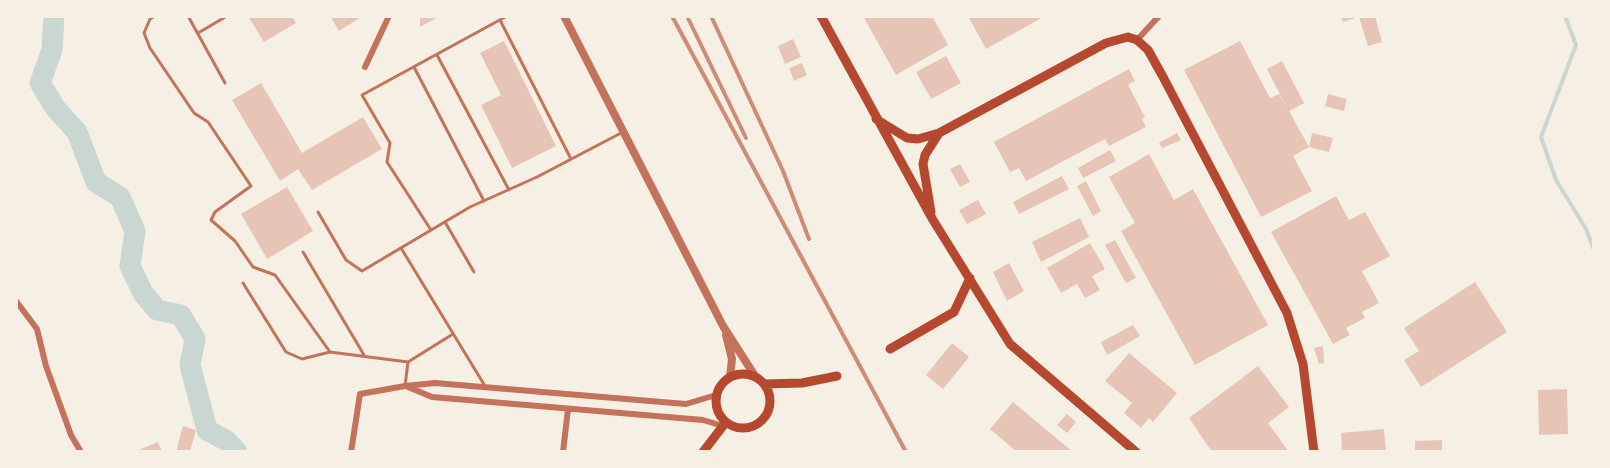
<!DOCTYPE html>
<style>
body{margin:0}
#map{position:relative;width:1610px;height:468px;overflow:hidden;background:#f6efe4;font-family:"Noto Serif",serif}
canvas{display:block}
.frame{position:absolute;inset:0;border:18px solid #f6efe4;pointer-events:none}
</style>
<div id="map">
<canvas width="1610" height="468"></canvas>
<div class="frame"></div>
</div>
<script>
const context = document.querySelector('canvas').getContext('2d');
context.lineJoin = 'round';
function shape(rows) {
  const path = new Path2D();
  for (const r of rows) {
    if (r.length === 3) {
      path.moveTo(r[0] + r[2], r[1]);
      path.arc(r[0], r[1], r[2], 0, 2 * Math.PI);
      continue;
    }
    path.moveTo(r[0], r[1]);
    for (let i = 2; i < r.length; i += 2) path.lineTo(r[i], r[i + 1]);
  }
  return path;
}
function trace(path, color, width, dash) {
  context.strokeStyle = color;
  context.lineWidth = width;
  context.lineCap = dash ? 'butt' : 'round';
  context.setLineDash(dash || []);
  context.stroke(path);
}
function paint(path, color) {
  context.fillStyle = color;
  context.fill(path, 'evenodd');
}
trace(shape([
 [1565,16,1576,45,1541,137,1556,180,1586,229,1594,250]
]), '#c9d6d2', 4);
trace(shape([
 [54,16,52,50,40,83,56,109,77,132,96,182,120,197,135,231,130,266,143,293,157,310,181,315,195,339,190,365,207,430,227,441,237,452]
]), '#c9d6d2', 21);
paint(shape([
 [248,16,292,16,296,23,264,42],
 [330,16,363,16,339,31],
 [420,16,440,16,420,27],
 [863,16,932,16,948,45,896,75],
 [968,16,1045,16,986,49],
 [1341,16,1375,16,1382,42,1368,46,1359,17,1343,22],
 [793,39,801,57,785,64,778,46],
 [504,41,556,146,512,168,481,105,501,95,480,53],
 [1240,41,1270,98,1279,94,1287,108,1267,69,1282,61,1304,103,1289,111,1309,147,1312,133,1333,138,1329,152,1309,147,1293,156,1312,191,1261,217,1184,70],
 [946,56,961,83,931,99,916,72],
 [802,63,807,75,794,81,789,68],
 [1129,69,1135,81,1128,85,1145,117,1142,119,1146,127,1109,146,1105,139,1026,181,1019,168,1010,172,994,142],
 [261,83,302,153,363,117,382,149,312,190,298,169,280,181,232,100],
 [1328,94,1347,99,1344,111,1325,106],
 [1177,133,1181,140,1162,148,1159,143],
 [1110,150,1116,161,1083,178,1078,168],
 [1149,154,1174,200,1193,189,1268,325,1195,365,1121,231,1135,223,1109,177],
 [960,164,970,182,960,187,950,169],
 [1062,176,1069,189,1019,214,1013,202],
 [1086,181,1101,211,1093,216,1077,186],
 [287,187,313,231,267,259,241,214],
 [1336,196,1349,220,1365,212,1390,256,1362,271,1379,303,1362,312,1365,318,1346,328,1350,335,1333,344,1271,232],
 [978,200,986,214,967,224,959,210],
 [1080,218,1089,237,1041,262,1032,242],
 [1115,240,1136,278,1126,283,1105,245],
 [1090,243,1105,269,1092,276,1100,290,1085,298,1077,284,1061,293,1047,268],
 [1009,263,1024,291,1007,301,993,272],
 [1475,282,1507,332,1421,387,1404,360,1419,351,1404,328],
 [1133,325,1140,336,1107,355,1101,342],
 [952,343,969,357,943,389,926,375],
 [1323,346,1324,363,1319,364,1314,348],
 [1129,353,1177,393,1153,422,1149,418,1141,428,1124,413,1132,403,1105,381],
 [1258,366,1289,407,1268,423,1289,452,1212,452,1189,418],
 [1567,389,1568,434,1539,435,1538,390],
 [1013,402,1073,452,1017,452,990,429],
 [1067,414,1076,422,1067,433,1057,425],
 [183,426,196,430,190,452,176,452],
 [1384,429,1386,452,1342,452,1341,433],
 [1442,440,1442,452,1415,452,1415,441],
 [158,442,162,452,136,452,136,451]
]), '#e6c5b7');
trace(shape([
 [155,16,150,19,144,33,150,48,194,113,208,122,251,186,215,212,211,220,235,241,253,267,275,275,330,352,408,362,453,334],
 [188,16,225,83],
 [500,20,571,159],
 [198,33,227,16],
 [437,55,509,190],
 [414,67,484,201],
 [318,212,346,260,362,271,470,207,537,177,621,133],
 [445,222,474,272],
 [431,230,387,162,390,143,362,95,507,16],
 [401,248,485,386],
 [303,252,364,355],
 [243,283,286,352,302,359,330,352],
 [405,386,408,362]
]), '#c5725c', 3);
trace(shape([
 [1137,40,1159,16],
 [365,67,389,16],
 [16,301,37,329,46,366,71,435,81,452],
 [408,387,432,397,703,420,723,426],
 [351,452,360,394,405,386,435,383,686,404,716,395],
 [563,452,568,409]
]), '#c5725c', 6);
trace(shape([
 [564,16,723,326,755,376],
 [726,335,732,359,730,377]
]), '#c5725c', 8);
trace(shape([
 [821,16,933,220,1010,344,1136,452],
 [876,119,907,138,918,139,939,133,1106,43,1128,37,1137,40,1148,50,1162,75,1287,313,1303,364,1314,452],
 [931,212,923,164,925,155,939,133],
 [890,349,954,312,970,278],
 [743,401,27],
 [764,384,802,383,837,376],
 [703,452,726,422]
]), '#b5482f', 9);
trace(shape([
 [672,16,906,452],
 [687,16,746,138],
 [711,16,783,171,809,239]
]), '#cf8b77', 4);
</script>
